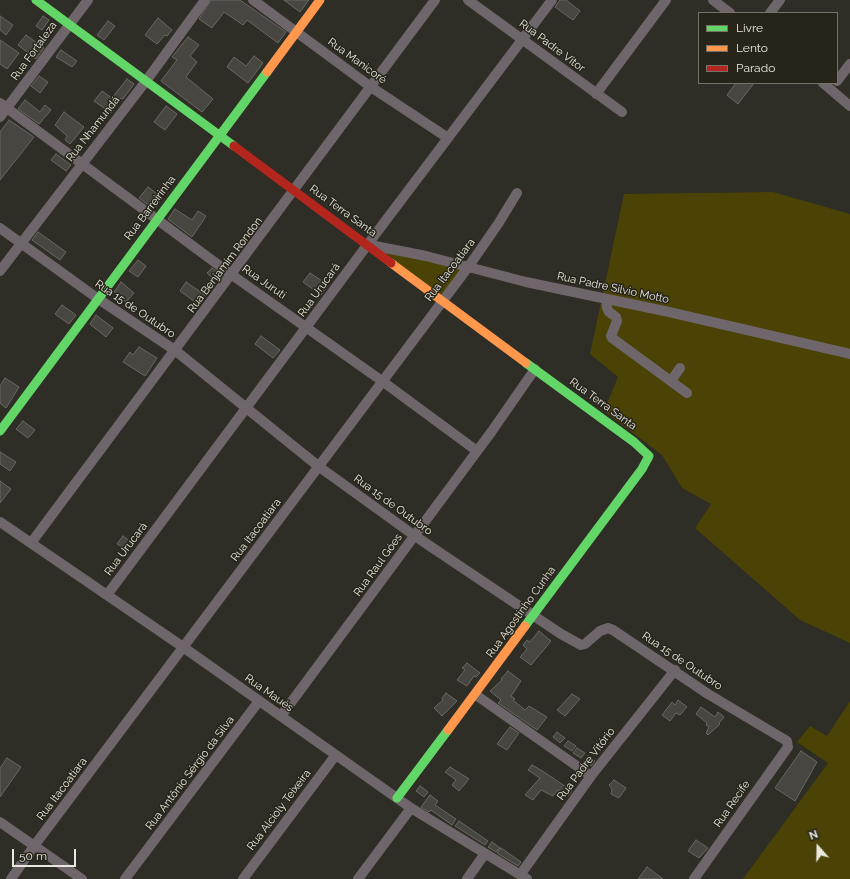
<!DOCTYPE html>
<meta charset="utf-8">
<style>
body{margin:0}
#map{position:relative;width:850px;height:879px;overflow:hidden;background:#2e2d26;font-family:Raleway,sans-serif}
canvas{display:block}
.legend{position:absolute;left:698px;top:12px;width:140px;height:72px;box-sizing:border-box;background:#27251a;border:1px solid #757369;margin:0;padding:5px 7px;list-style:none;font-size:12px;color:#e9e8e0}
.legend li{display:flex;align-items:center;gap:8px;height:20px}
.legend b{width:20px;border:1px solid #757369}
.north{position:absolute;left:798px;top:827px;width:40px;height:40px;-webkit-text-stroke:3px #27251a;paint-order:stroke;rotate:340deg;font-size:11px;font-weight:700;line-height:16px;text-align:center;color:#e9e8e0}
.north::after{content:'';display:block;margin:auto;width:14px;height:18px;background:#e9e8e0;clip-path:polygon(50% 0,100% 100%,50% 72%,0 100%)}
.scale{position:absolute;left:12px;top:849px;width:64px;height:18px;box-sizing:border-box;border:2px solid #e9e8e0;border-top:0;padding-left:5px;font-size:12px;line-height:14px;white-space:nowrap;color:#e9e8e0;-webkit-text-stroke:3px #27251a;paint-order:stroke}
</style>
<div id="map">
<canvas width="850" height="879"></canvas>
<ul class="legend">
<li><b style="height:5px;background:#63d668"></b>Livre</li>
<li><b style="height:5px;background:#ff974d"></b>Lento</li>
<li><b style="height:5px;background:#b3261e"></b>Parado</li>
</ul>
<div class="north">N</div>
<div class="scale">50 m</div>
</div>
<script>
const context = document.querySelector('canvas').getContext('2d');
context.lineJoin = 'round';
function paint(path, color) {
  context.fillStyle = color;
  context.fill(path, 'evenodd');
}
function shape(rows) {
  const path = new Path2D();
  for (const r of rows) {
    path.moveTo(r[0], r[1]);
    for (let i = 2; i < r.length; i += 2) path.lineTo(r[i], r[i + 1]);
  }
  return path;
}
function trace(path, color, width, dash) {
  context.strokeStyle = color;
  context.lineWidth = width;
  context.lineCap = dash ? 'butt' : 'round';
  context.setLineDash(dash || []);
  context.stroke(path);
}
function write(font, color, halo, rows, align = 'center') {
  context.font = font + ' Raleway,sans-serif';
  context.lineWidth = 3;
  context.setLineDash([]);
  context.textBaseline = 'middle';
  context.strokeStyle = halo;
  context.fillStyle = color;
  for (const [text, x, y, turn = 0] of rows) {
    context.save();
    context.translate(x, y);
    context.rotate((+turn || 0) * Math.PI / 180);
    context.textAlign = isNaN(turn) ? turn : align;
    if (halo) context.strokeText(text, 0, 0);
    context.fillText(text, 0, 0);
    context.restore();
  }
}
paint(shape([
 [773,192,850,214,850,643,800,620,695,528,711,504,682,488,662,455,604,411,618,377,590,354,624,194],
 [368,244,467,266,442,300],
 [850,701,850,879,743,879,828,763,797,742,810,726,827,736]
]), '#4b4305');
const building = shape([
 [211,0,240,0,286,32,278,43,247,20,243,25,224,12,212,28,199,19,211,0],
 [284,0,309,0,300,12,284,0],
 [560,0,566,0,580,11,573,20,555,7,560,0],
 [0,16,13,25,6,35,0,30,0,16],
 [43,16,49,20,42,30,36,26,43,16],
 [158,18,172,30,167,36,165,35,157,44,145,35,158,18],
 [108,21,115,26,104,40,97,35,108,21],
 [26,35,44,48,36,59,18,45,26,35],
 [188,37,199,45,190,56,197,62,186,77,213,99,202,112,161,81,177,60,172,57,188,37],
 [0,40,19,53,7,69,0,64,0,40],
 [61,50,77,61,72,67,56,57,61,50],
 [254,56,263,63,248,83,227,67,234,57,246,66,254,56],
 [39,76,48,82,40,93,31,86,39,76],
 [127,79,134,84,123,99,121,98,111,113,94,101,102,91,112,98,127,79],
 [736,83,754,83,738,104,727,95,736,83],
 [25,100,40,112,45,105,51,110,39,124,18,109,25,100],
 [166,106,177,114,165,130,154,122,166,106],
 [64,112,84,127,70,144,65,140,67,136,55,125,64,112],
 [9,120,34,137,0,180,0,132,9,120],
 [56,154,71,165,66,171,51,160,56,154],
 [148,187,162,198,154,209,139,198,148,187],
 [175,209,192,220,198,211,206,216,192,237,168,219,175,209],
 [38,232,66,252,60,260,32,240,38,232],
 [138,260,146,266,138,277,129,271,138,260],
 [212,268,221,275,216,281,207,273,212,268],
 [310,273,328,285,321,295,303,282,310,273],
 [121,282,134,293,126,302,114,292,121,282],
 [186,282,205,295,198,304,180,291,186,282],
 [62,305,76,315,69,324,55,314,62,305],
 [96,315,113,328,106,337,90,324,96,315],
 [261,336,280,350,273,358,255,344,261,336],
 [139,347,157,358,145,376,123,362,130,352,133,355,139,347],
 [5,378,19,387,6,408,0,403,0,386,5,378],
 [23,421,35,430,28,438,16,429,23,421],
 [0,452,16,462,10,471,0,464,0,452],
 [0,481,11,489,0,503,0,481],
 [123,536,132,543,127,550,117,544,123,536],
 [539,631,551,641,531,665,520,657,527,649,523,645,527,640,530,642,539,631],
 [467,663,480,673,476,677,474,676,467,686,457,680,465,670,462,668,467,663],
 [508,671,521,681,511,696,515,699,513,700,525,710,529,706,547,717,537,730,498,703,501,700,490,691,502,680,501,679,508,671],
 [446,693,457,701,442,716,434,708,443,700,442,698,446,693],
 [572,694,580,699,565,716,557,710,572,694],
 [678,700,687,707,680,715,676,713,670,721,662,715,672,702,675,705,678,700],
 [701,707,715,717,718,712,724,717,719,723,720,724,708,735,706,733,709,727,706,725,707,723,696,714,701,707],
 [510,727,519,733,507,750,497,744,510,727],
 [557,732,565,738,560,743,553,737,557,732],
 [568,741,576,746,572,751,564,746,568,741],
 [577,748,585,753,581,758,573,753,577,748],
 [801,751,817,762,795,801,775,788,801,751],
 [588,756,595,761,591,766,584,761,588,756],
 [7,758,21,767,0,797,0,768,7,758],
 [532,765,544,772,572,791,568,796,558,790,553,796,541,790,533,800,525,795,540,778,528,770,532,765],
 [450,767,469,779,459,791,452,785,456,780,445,772,450,767],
 [614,780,626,788,619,798,611,794,612,789,609,785,614,780],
 [420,786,428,792,424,797,416,791,420,786],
 [430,795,438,801,435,805,456,819,452,825,431,810,429,812,421,807,430,795],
 [459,821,488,841,485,845,455,826,459,821],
 [696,840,708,848,699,858,688,851,696,840],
 [492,842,500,848,496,852,488,847,492,842],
 [501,848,521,862,518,866,497,853,501,848],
 [647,867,663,879,638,879,647,867]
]);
paint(building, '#474640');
trace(building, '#696862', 1);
trace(shape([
 [253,0,371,87,448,138],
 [468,0,622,112],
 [713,0,730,13],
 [770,13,780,0],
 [837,81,850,64],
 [823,83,850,106],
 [596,94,666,0],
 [0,103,232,275,382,381,477,451],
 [0,117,88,0],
 [0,228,97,298,176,351,318,466,415,536,561,634,581,645,585,644,600,631,608,628,613,630,708,694,787,741,788,747,694,879],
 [370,245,426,256,526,282,669,312,850,354],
 [0,271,146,81,205,0],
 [606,299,607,308,609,312,616,317,617,321,611,336,612,338,687,393],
 [671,381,680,368],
 [0,522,183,647,411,808,527,879],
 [31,543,435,0],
 [107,595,368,244,552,0],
 [476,695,591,776],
 [281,716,492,431,535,369],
 [0,822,82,879],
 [520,875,591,776,675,670],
 [11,879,34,846,469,266,498,224,517,193],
 [125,879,259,701],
 [243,879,335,756],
 [358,879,411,808],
 [467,879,484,855]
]), '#6f666b', 10);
trace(shape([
 [36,0,234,146],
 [0,431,267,72],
 [525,626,642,469,649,456,634,442,526,363],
 [397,798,448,730]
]), '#63d668', 9);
trace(shape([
 [267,72,320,0],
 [391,263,526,363],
 [448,730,525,626]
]), '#ff974d', 9);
trace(shape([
 [234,146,391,263]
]), '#b3261e', 9);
write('11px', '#e9e8e0', '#27251a', [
 ["Rua Padre Vitor",552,46,37],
 ["Rua Fortaleza",34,51,-54],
 ["Rua Manicoré",357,61,36],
 ["Rua Nhamundá",93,129,-52],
 ["Rua Barreirinha",150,208,-53],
 ["Rua Terra Santa",343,211,36],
 ["Rua Benjamim Rondon",225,265,-53],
 ["Rua Itacoatiara",450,270,-53],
 ["Rua Juruti",264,282,35],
 ["Rua Padre Silvio Motto",613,288,12],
 ["Rua Urucará",319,290,-54],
 ["Rua 15 de Outubro",135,309,34],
 ["Rua Terra Santa",603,404,36],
 ["Rua 15 de Outubro",393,505,36],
 ["Rua Itacoatiara",256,530,-53],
 ["Rua Urucará",126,549,-53],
 ["Rua Raul Góes",378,565,-54],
 ["Rua Agostinho Cunha",521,612,-54],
 ["Rua 15 de Outubro",682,661,34],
 ["Rua Maués",269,693,35],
 ["Rua Padre Vitório",586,764,-53],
 ["Rua Antônio Sérgio da Silva",190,773,-53],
 ["Rua Itacoatiara",62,789,-53],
 ["Rua Recife",732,804,-55],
 ["Rua Alcioly Teixeira",279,810,-53]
]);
</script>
